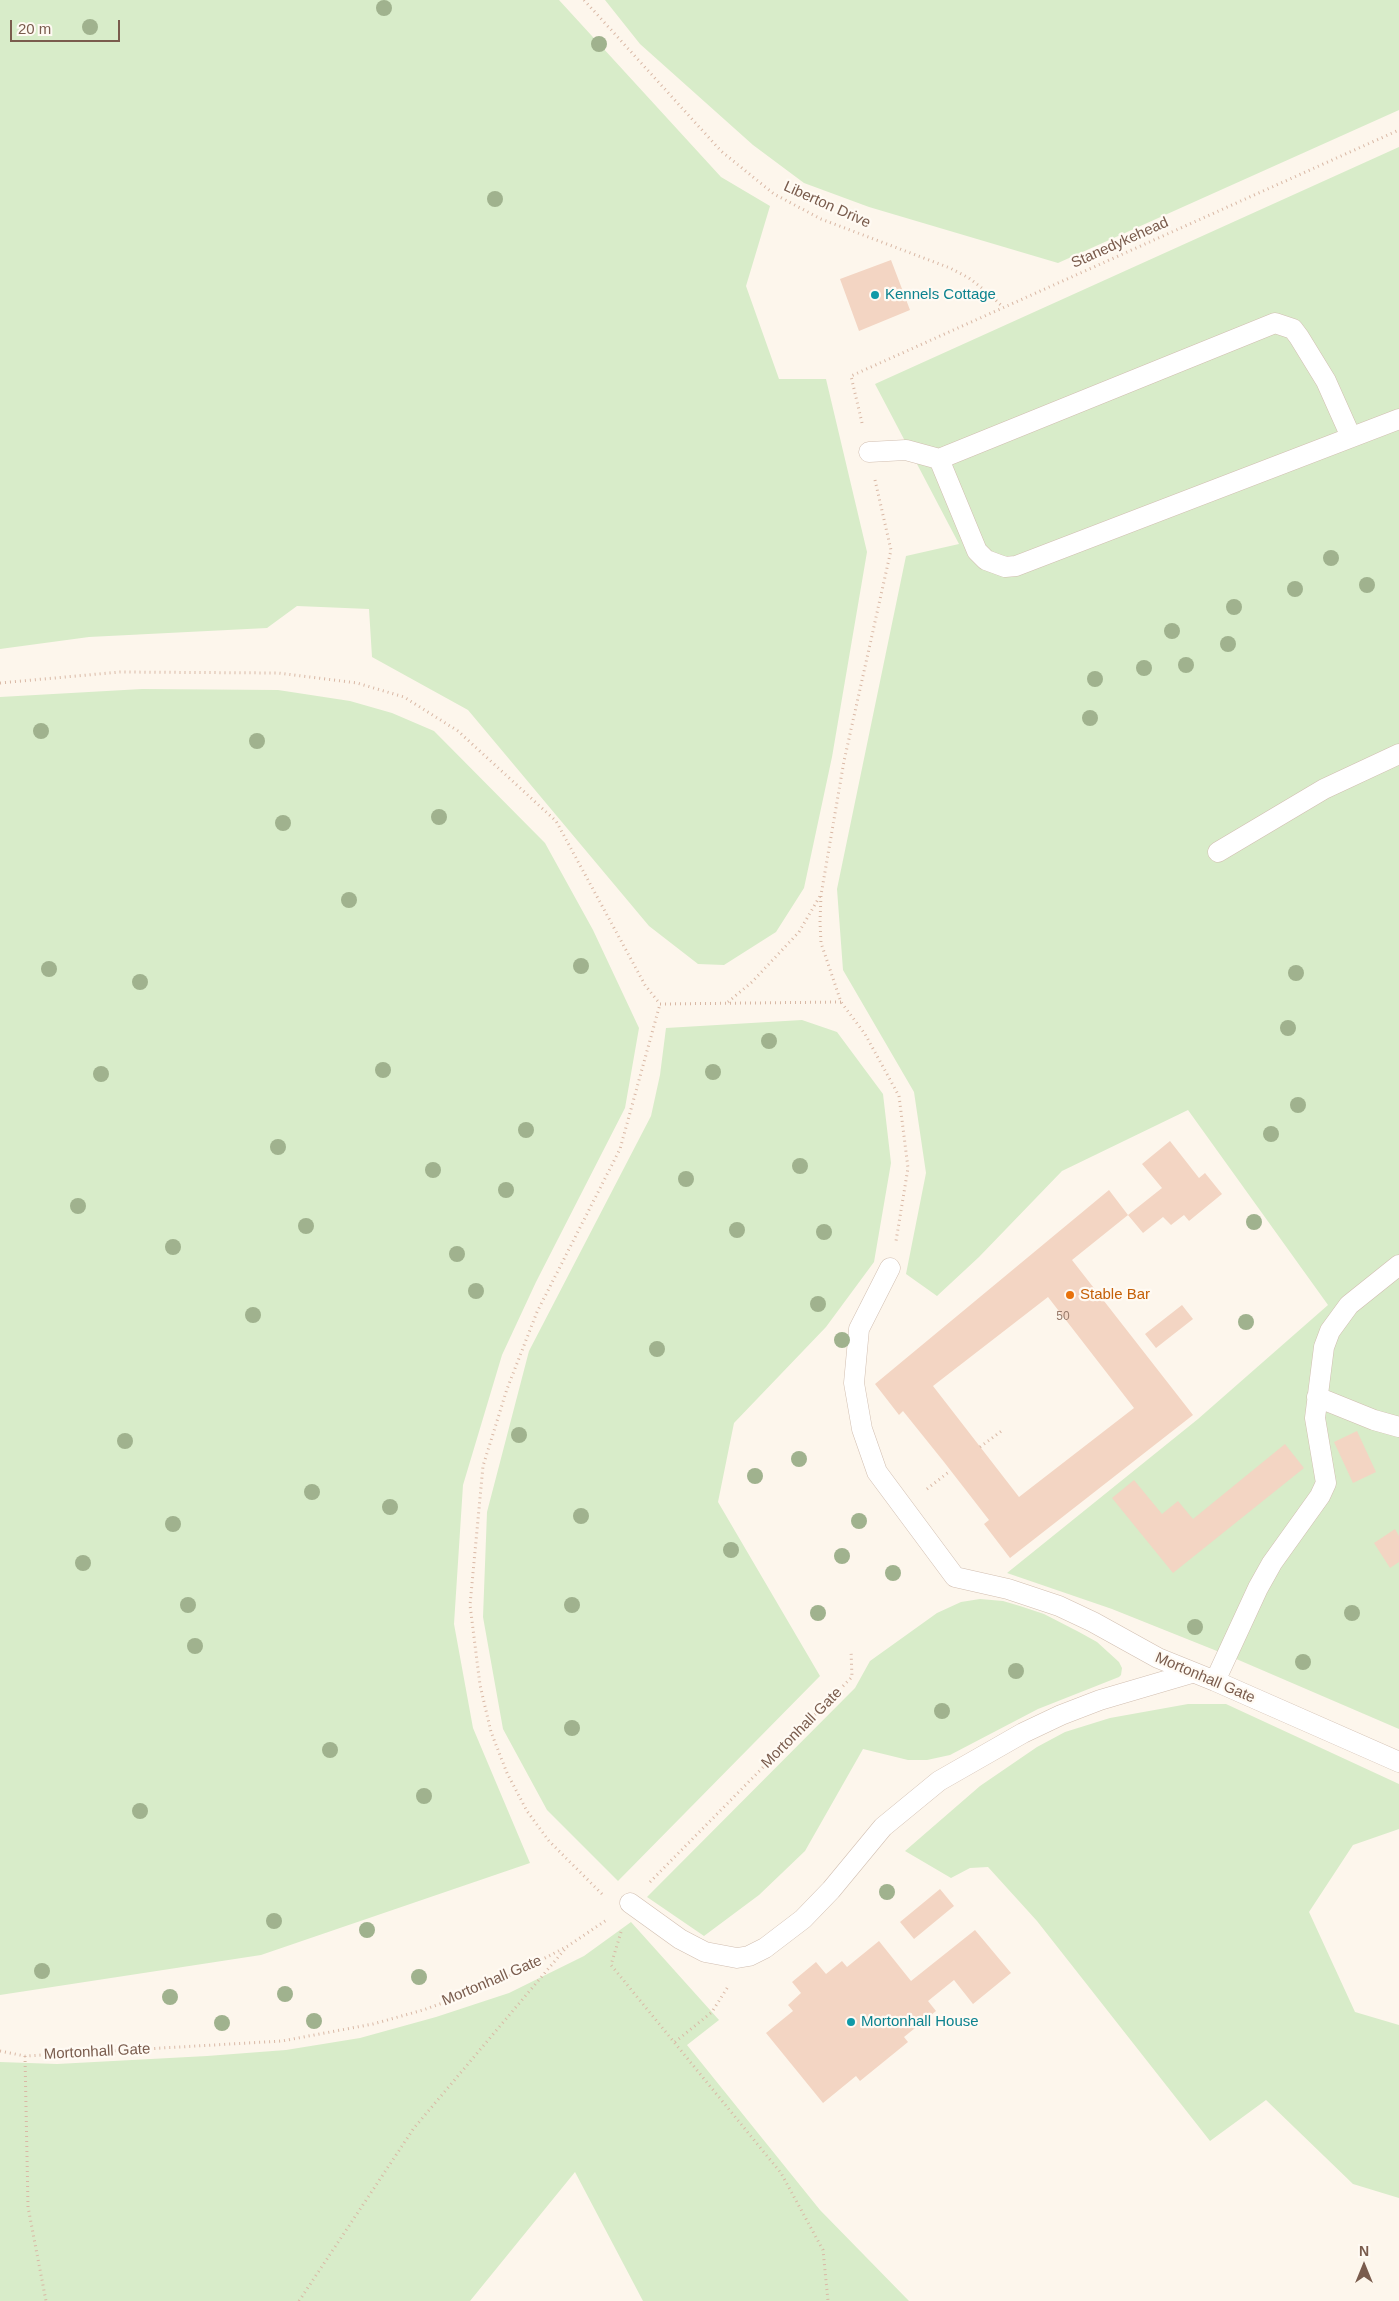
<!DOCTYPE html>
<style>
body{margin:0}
#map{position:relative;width:1399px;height:2301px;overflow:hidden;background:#fdf6ec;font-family:Helvetica,sans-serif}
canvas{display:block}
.north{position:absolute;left:1339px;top:2241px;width:50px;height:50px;-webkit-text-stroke:4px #fffaf3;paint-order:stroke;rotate:0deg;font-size:14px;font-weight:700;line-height:20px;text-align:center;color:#7a5c4d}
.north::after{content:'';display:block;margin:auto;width:18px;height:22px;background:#7a5c4d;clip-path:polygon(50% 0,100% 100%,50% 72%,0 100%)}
.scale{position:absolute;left:10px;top:20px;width:110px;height:22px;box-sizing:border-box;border:2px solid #7a5c4d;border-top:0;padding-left:6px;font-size:15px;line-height:18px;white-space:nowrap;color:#7a5c4d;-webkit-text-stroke:4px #fffaf3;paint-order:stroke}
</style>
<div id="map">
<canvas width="1399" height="2301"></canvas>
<div class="north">N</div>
<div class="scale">20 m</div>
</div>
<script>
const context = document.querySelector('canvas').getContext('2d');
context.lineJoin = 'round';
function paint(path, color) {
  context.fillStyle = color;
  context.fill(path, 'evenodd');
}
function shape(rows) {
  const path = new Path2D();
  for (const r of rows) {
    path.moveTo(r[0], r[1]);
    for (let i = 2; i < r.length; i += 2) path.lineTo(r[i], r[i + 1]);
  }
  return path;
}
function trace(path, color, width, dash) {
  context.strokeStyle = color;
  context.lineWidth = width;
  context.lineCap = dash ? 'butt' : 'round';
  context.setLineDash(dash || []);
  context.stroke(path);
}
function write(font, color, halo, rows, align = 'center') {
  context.font = font + ' Helvetica,sans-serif';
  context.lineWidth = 4.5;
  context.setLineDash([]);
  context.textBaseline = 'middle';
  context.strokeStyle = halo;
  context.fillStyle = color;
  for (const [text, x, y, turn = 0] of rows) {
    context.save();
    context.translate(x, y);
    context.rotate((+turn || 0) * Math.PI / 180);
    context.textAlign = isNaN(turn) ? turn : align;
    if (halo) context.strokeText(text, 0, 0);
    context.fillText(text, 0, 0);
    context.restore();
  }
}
paint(shape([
 [0,0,559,0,721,177,770,206,746,286,779,379,826,379,867,552,832,757,804,888,776,932,724,965,698,964,649,926,468,710,372,657,369,609,297,606,267,628,89,637,0,649],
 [605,0,1399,0,1399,110,1058,263,869,207,804,183,753,145,640,44],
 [1399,147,1399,1729,1227,1655,1112,1609,1007,1573,1198,1419,1328,1305,1188,1110,1062,1171,979,1257,937,1296,906,1274,926,1173,914,1092,843,970,837,889,906,556,959,544,875,384],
 [142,689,278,690,350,701,392,713,434,731,545,843,593,930,639,1028,625,1108,536,1282,502,1355,463,1485,454,1624,473,1728,530,1863,261,1955,0,1995,0,697],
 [802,1020,837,1032,883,1094,891,1163,874,1262,826,1327,734,1423,718,1502,820,1676,618,1881,547,1810,503,1729,483,1617,487,1512,529,1351,651,1116,660,1075,666,1028],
 [980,1599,1003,1601,1020,1606,1044,1614,1079,1632,1097,1642,1119,1662,1122,1668,1121,1675,1119,1677,1038,1709,950,1755,927,1760,908,1760,863,1749,805,1851,759,1895,704,1936,647,1897,855,1688,870,1661,937,1613,961,1602],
 [1188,1704,1226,1704,1399,1784,1399,1829,1353,1845,1309,1912,1355,2012,1399,2025,1399,2198,1353,2184,1266,2100,1210,2141,1037,1921,988,1867,970,1868,951,1878,905,1851,980,1786,1037,1747,1065,1732,1110,1718],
 [631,1922,719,2020,687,2045,820,2210,909,2301,643,2301,575,2172,470,2301,0,2301,0,2062,57,2064,207,2056,286,2050,360,2038,436,2017,509,1993,584,1956]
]), '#d8ecc9');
paint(shape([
 [891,260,910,310,859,331,840,279],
 [1170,1141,1199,1178,1205,1173,1222,1194,1189,1221,1184,1215,1171,1225,1163,1217,1143,1233,1128,1215,1162,1188,1142,1164],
 [1109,1190,1128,1215,1072,1260,1193,1415,1010,1558,984,1524,989,1520,944,1462,903,1411,899,1415,875,1384],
 [1048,1297,1134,1408,1019,1497,933,1386],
 [1182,1305,1193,1319,1156,1348,1145,1334],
 [1357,1431,1376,1472,1353,1483,1334,1442],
 [1285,1444,1304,1468,1173,1573,1112,1498,1134,1480,1162,1514,1178,1501,1193,1519],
 [1395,1529,1399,1536,1399,1562,1390,1568,1374,1543],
 [940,1889,954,1906,914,1939,900,1922],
 [975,1930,1011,1973,973,2004,954,1980,928,2001,936,2011,904,2037,908,2042,860,2081,856,2076,823,2103,766,2033,793,2011,788,2005,801,1993,792,1982,816,1962,826,1974,842,1961,847,1967,879,1941,911,1981]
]), '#f3d5c3');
const lane = shape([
 [1351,437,1326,381,1299,337,1293,329,1275,323,939,459,977,551,986,560,1005,567,1016,566,1399,419],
 [869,452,906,450,939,459],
 [1218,852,1324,789,1399,754],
 [890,1268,859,1329,854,1383,862,1429,877,1472,955,1577,1008,1589,1059,1606,1093,1622,1158,1658,1215,1681,1399,1762],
 [1317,1397,1374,1420,1399,1427],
 [1215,1681,1258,1588,1272,1563,1320,1496,1326,1483,1315,1418,1324,1347,1330,1331,1349,1305,1399,1265],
 [630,1903,680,1939,705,1952,737,1958,749,1956,765,1948,803,1919,831,1890,883,1827,939,1781,1023,1733,1061,1715,1100,1700,1192,1673]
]);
trace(lane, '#d1beb0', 21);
trace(shape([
 [584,0,721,151,774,194,821,219,950,268,969,278,987,292,1003,307],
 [862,423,851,376,1399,130],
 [875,480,891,550,844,761,821,895,820,922,821,943,841,1002,865,1034,899,1096,908,1168,896,1241],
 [0,683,120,672,278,673,357,683,404,697,458,731,556,821,645,985,660,1004],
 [728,1002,752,982,799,932,820,896],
 [660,1004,841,1002],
 [980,1447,1003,1430],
 [927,1489,950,1471],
 [650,1882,852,1677,851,1651],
 [602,1894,549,1841,527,1811,507,1773,491,1732,480,1685,470,1605,483,1466,507,1389,537,1312,620,1149,660,1004],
 [621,1932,611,1965,781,2173,823,2250,828,2301],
 [675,2042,712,2012,729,1985],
 [0,2051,25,2056,282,2041,373,2024,423,2010,476,1991,524,1969,568,1946,608,1919],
 [25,2056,28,2207,46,2301],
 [299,2301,414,2128,565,1949]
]), '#d9b8a5', 3, [1, 4]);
trace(lane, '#fff', 20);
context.fillStyle = '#a0b28e';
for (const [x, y] of [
 [384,8],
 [90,27],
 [599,44],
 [495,199],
 [1331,558],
 [1367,585],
 [1295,589],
 [1234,607],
 [1172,631],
 [1228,644],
 [1186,665],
 [1144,668],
 [1095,679],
 [1090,718],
 [41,731],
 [257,741],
 [439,817],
 [283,823],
 [349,900],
 [581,966],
 [49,969],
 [1296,973],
 [140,982],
 [1288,1028],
 [769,1041],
 [383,1070],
 [713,1072],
 [101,1074],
 [1298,1105],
 [526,1130],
 [1271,1134],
 [278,1147],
 [800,1166],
 [433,1170],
 [686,1179],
 [506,1190],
 [78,1206],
 [1254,1222],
 [306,1226],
 [737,1230],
 [824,1232],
 [173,1247],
 [457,1254],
 [476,1291],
 [818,1304],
 [253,1315],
 [1246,1322],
 [842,1340],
 [657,1349],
 [519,1435],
 [125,1441],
 [799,1459],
 [755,1476],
 [312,1492],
 [390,1507],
 [581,1516],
 [859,1521],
 [173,1524],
 [731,1550],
 [842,1556],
 [83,1563],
 [893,1573],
 [188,1605],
 [572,1605],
 [818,1613],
 [1352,1613],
 [1195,1627],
 [195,1646],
 [1303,1662],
 [1016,1671],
 [942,1711],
 [572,1728],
 [330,1750],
 [424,1796],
 [140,1811],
 [887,1892],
 [274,1921],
 [367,1930],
 [42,1971],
 [419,1977],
 [285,1994],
 [170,1997],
 [314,2021],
 [222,2023]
]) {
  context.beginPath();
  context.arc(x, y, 8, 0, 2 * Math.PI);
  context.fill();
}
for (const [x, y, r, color] of [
 [875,295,5,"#0f9aa8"],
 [1070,1295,5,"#e8710a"],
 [851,2022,5,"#0f9aa8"]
]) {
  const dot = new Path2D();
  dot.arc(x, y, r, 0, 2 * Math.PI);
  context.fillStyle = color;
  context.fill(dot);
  trace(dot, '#fffaf3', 2);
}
write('12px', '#987a6a', null, [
 ["50",1063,1317]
]);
write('15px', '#7a5c4d', '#fffaf3', [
 ["Liberton Drive",827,205,24],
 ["Stanedykehead",1120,243,-24],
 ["Mortonhall Gate",1205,1678,23],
 ["Mortonhall Gate",802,1728,-45],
 ["Mortonhall Gate",492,1981,-23],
 ["Mortonhall Gate",97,2052,-3]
]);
write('15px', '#0d838f', '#fffaf3', [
 ["Kennels Cottage",885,295],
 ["Mortonhall House",861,2022]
], 'left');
write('15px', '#c56008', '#fffaf3', [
 ["Stable Bar",1080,1295]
], 'left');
</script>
